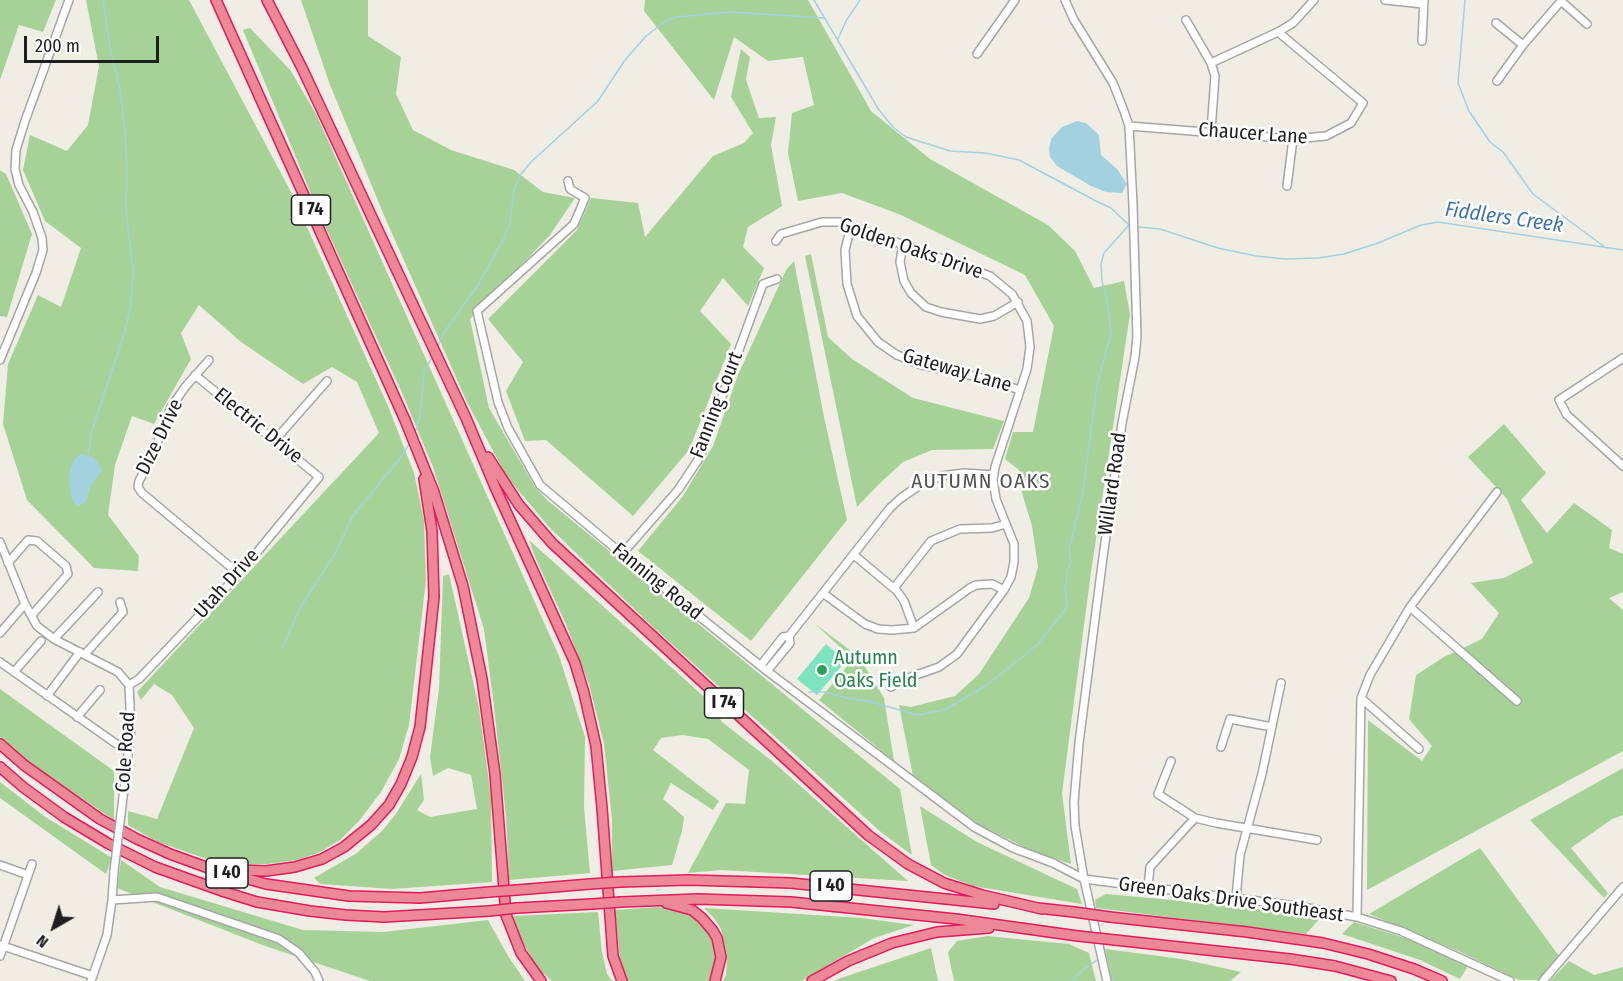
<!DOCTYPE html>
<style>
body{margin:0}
#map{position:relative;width:1623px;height:981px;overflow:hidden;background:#f0ede5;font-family:"Fira Sans Condensed",sans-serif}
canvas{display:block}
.north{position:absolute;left:24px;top:897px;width:60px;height:60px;-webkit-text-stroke:4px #fff;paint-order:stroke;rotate:219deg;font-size:16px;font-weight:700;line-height:24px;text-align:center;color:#1f1f1f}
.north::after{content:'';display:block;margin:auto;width:21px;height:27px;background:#1f1f1f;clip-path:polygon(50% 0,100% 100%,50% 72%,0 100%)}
.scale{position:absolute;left:24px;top:36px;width:135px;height:27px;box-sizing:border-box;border:3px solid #1f1f1f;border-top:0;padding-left:8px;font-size:18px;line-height:21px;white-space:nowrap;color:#1f1f1f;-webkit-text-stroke:4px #fff;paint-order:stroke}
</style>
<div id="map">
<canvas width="1623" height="981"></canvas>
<div class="north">N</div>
<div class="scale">200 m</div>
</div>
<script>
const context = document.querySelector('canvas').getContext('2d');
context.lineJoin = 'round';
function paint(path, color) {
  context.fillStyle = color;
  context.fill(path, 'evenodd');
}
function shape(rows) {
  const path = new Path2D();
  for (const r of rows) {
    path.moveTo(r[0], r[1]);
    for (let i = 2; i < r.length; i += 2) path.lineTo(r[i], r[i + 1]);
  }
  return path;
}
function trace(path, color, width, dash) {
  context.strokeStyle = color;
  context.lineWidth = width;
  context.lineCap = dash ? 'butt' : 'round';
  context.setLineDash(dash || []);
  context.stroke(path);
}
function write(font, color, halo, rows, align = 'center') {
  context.font = font + ' "Fira Sans Condensed",sans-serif';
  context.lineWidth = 5;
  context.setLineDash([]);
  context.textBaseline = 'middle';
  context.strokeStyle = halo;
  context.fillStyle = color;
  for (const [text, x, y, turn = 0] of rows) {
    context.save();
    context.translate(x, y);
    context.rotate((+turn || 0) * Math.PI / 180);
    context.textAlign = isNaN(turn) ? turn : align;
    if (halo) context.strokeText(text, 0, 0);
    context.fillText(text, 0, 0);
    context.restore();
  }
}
paint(shape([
 [0,0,56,0,43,32,19,25,0,80],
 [86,0,189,0,292,194,388,406,414,473,424,520,426,580,409,725,399,759,381,792,359,821,340,840,318,853,297,860,268,864,235,865,204,858,158,842,128,825,128,811,157,819,194,728,172,695,154,684,141,700,137,692,379,433,357,382,332,367,303,384,241,342,199,305,181,333,191,359,154,424,132,416,115,465,108,515,139,556,138,571,94,568,27,500,3,424,8,364,38,295,61,307,81,248,45,221,23,170,30,135,67,151,88,125,99,66],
 [301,0,368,0,368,36,401,57,396,94,413,130,451,150,514,170,543,192,575,198,550,235,470,319,489,408,535,487,547,500,900,789,912,855,882,833,655,629,550,528,507,477,467,402,386,220,330,85],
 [645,0,808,0,871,111,930,159,1048,225,1075,251,1094,288,1124,281,1130,314,1091,572,1062,793,1071,864,1032,851,978,824,913,776,899,705,911,707,955,696,979,674,1029,598,1038,567,1032,526,1022,493,1019,470,1005,459,1013,432,1033,432,1054,326,1025,275,901,215,842,193,798,201,788,153,792,113,814,105,803,57,768,61,734,37,714,100,644,11],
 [250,28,291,71,317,116,559,656,585,737,584,807,590,873,509,880,506,816,494,707,484,629,433,467,403,395,319,213,243,30],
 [741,49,750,57,746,80,759,118,776,117,771,145,782,206,748,227,743,247,764,268,748,306,723,278,700,311,731,344,689,450,633,516,546,440,525,441,506,391,523,362,488,319,577,230,591,198,638,203,645,237,713,156,744,143,753,133,731,97],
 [0,170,6,174,32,234,7,317,0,316],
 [811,254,828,337,852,359,913,398,1004,421,993,449,932,450,903,462,879,484,857,507,805,256],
 [794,261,824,417,847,520,751,641,638,551,683,496,713,446,738,375,786,270],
 [1504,424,1546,473,1521,500,1547,533,1574,503,1612,530,1609,548,1623,554,1623,592,1609,598,1623,610,1623,751,1367,890,1368,720,1422,761,1432,746,1409,719,1416,675,1444,657,1482,639,1499,613,1471,583,1504,578,1533,563,1507,499,1468,457],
 [529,540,710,702,722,722,772,761,908,881,722,870,688,873,726,803,745,804,749,770,708,739,682,735,661,738,653,750,719,801,713,810,671,783,663,799,684,817,682,831,672,865,612,871,612,820,604,744,589,684,565,622,535,557],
 [449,574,479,708,491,797,492,882,392,889,321,884,314,878,357,853,382,831,395,815,421,774,424,800,417,810,430,817,477,809,471,775,448,768,433,776,430,757,439,689,443,576],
 [814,623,859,657,884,698,894,761,819,700,853,659],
 [0,689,114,771,114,820,29,763,0,737],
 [1623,768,1623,815,1612,819,1571,848,1608,893,1604,898,1530,820],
 [0,782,44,816,112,858,106,874,0,798],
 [920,806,977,842,1077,889,1082,904,973,886,945,875,931,865],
 [1480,848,1559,956,1548,971,1538,980,1519,980,1460,952,1369,914],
 [121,860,160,887,303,930,383,932,488,920,508,956,525,981,370,981,265,946,117,888],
 [1106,894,1238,906,1321,917,1306,934,1096,908,1095,900],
 [657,907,675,910,692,916,702,923,712,936,717,959,710,981,627,981,621,970,615,910],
 [704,908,862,918,914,925,874,938,802,981,723,981,726,975,727,956,721,929,714,918],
 [598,912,602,952,607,974,612,981,552,981,536,967,518,933,513,916],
 [1354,922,1408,939,1468,966,1460,979,1420,960,1342,934],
 [987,936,1069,944,1089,953,1096,981,954,981,948,952,957,941],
 [931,948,938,981,834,981,838,979],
 [1105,949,1182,959,1241,972,1230,981,1112,981],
 [1569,961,1594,975,1623,967,1623,981,1550,981]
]), '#a7d297');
paint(shape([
 [826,644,846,661,817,695,797,679]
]), '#7ee3bf');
paint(shape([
 [1077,121,1086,123,1099,135,1101,155,1117,169,1127,184,1122,193,1106,192,1091,186,1057,166,1050,157,1049,149,1051,139,1062,127],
 [80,454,93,457,100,466,102,471,91,485,86,502,78,506,74,503,71,496,69,476,73,461]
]), '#a3d1e0');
trace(shape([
 [814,0,879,110,894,128,906,137,950,151,985,153,1019,160,1096,201,1111,208,1128,224],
 [1465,0,1458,83,1469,111,1490,142,1503,152,1533,194,1606,248],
 [838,39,846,21,860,0],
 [1138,227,1160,229,1218,248,1256,256,1285,259,1318,258,1344,254,1378,243,1421,225,1438,222,1623,250],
 [437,348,445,331,478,285,504,238,510,223,514,190,521,174,531,162,598,101,625,60,646,36,666,21,677,17,730,12,825,18],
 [415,433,420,416,424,373,432,357],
 [88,454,92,430,125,331,131,305,133,272,126,209,127,169,125,130,120,89,111,53,103,0],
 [282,649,301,606,335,554,352,517,398,461,410,443],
 [809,692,825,692,851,699,868,701,917,715,944,710,984,687,1025,655,1038,644,1062,614,1067,606,1065,589,1068,569,1071,562,1069,550,1083,492,1097,385,1111,333,1107,300,1102,281,1101,264,1104,253,1129,225],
 [1109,975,1114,981],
 [1072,981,1081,971,1100,958]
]), '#a3d1e0', 1.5);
const minor = shape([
 [1065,0,1074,20,1113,83,1124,111,1129,126,1133,205,1137,336,1135,357,1122,423,1103,557,1079,743,1074,802,1075,826,1084,879,1107,981],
 [1385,0,1423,4],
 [1561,1,1587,24],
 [1186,20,1211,63,1215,76,1211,131],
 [1496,23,1523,45],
 [1422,41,1424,0],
 [977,54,1015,0],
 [1211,63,1278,32,1293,23,1314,0],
 [1497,81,1523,45,1562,0],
 [1129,126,1293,139,1326,136,1351,123,1363,103,1278,32],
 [568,181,570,189,585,198,574,224,477,311,498,402,508,428,540,485,622,554,767,671,974,827,1013,848,1053,863,1084,879,1297,906,1357,917,1401,931,1510,981],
 [1287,186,1293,139],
 [851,226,845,250,847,284,857,316,878,342,897,355,922,365,978,377,1020,390],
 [776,241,781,234,822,222,840,222,990,276,1012,294,1027,321,1030,347,1027,369,995,467,993,479,996,499,1014,544,1014,562,1011,577,1004,590,957,654,939,667,902,680,891,687],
 [903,244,900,262,904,281,911,293,926,307,941,312,980,319,994,316,1018,302],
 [1623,358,1559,400,1567,415,1623,466],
 [0,360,36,273,43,250,42,238,33,212,19,185,15,169,16,150,25,121,69,0],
 [209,360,186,386,171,407,152,457,139,481,138,487,142,493,239,574],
 [276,439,327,381],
 [0,542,25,604,37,626,54,639,118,672,129,685,131,729,121,814],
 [622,554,678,490,700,457,763,284,777,279],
 [854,555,897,591,904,601,914,628],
 [8,563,28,540,37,541,66,566,68,574,32,615],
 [894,588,931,541,960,529,992,528,1006,524],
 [824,594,865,624,878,629,892,630,914,628,970,588,976,585,992,584,1004,590],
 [1410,607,1517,701],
 [0,633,25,604],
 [54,639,98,592],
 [85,654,123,612,120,602],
 [0,662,115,743,120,746,129,747],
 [761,665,783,637,789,636,890,508,901,498,920,485,941,476,964,473,994,475],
 [767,671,790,643,789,636],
 [14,672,41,641],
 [129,685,139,679,239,574,319,477,195,375],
 [47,696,80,652],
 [1361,698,1419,749],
 [77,717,100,690],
 [1221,747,1230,719,1272,727],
 [1171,761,1158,794,1195,818,1216,823,1317,840],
 [0,865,28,875],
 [1148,887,1150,867,1195,818],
 [1236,898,1240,855,1262,774,1281,683],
 [112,900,157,897,279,939,299,953,315,972,319,981],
 [1357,917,1361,698,1370,675,1410,607,1497,492],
 [0,945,93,976],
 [0,956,32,864],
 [91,981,107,935,112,900,114,871],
 [1543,981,1623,887]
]);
const highway = shape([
 [216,0,405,420,434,492,463,586,482,679,495,774,506,915,521,953,541,981],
 [267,0,302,68,466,418,495,487,575,663,584,693,596,746,602,808,613,956,622,981],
 [488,457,519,505,552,543,868,835,908,864,944,883,982,895,1042,909],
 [0,744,24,765,100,819,137,839,170,854,214,870],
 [0,767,23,787,64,817,109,844,155,867,225,892,257,902,310,911,346,915,384,917,489,911],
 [209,869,266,871,295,867,322,859,344,847,371,825,389,805,401,784,412,757,420,727,434,597,432,531,424,479],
 [230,874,266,884,349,896,420,898,489,892],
 [620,882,689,880,791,883,994,904],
 [517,890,590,884],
 [621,902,698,899,791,902,956,919,1078,936],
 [666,903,692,910,702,918,713,931,717,938,721,957,715,981],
 [517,908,592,904],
 [1038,908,1074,912],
 [1110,917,1247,932,1323,943,1368,954,1414,969,1442,981],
 [1115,940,1290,959,1335,966,1391,981],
 [812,981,848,961,892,943,937,932,989,928]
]);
trace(minor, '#a6a6a6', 10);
trace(highway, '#e41b5b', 12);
trace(minor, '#fff', 7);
trace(highway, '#ec8898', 9);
const minorBridge = shape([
 [114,871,121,814]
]);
const highwayBridge = shape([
 [590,884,620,882],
 [489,892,517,890],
 [592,904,621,902],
 [489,911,517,908],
 [1074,912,1110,917],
 [1078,936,1115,940]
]);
trace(minorBridge, '#a6a6a6', 10, []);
trace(highwayBridge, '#e41b5b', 12, []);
trace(minorBridge, '#fff', 7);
trace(highwayBridge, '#ec8898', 9);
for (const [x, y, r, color] of [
 [822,670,6,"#2e9e5b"]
]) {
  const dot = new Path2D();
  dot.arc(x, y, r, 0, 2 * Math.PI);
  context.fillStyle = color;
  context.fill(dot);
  trace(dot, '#fff', 2);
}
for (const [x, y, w] of [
 [311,210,39],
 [724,703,39],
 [227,873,42],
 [831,886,42]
]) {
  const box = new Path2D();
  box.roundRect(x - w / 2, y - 15, w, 30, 4.5);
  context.fillStyle = '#fff';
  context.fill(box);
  trace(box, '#1f1f1f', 1.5);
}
write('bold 18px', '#1f1f1f', null, [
 ["I 74",311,210],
 ["I 74",724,703],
 ["I 40",227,873],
 ["I 40",831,886]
]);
write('20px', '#1f1f1f', '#fff', [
 ["Chaucer Lane",1253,134,4],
 ["Golden Oaks Drive",911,249,19],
 ["Gateway Lane",957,371,16],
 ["Fanning Court",717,405,-69],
 ["Electric Drive",258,426,39],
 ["Dize Drive",160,437,-64],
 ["Willard Road",1113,484,-82],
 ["Fanning Road",657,582,39],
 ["Utah Drive",227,584,-48],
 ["Cole Road",126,752,-86],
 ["Green Oaks Drive Southeast",1231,900,8]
]);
write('20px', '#27864d', '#fff', [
 ["Autumn",834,658],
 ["Oaks Field",834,681]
], 'left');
write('italic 21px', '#4375ac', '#fff', [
 ["Fiddlers Creek",1504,218,8]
]);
context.letterSpacing = '1.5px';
write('21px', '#525252', '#fff', [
 ["AUTUMN OAKS",981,482]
]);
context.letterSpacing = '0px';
</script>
